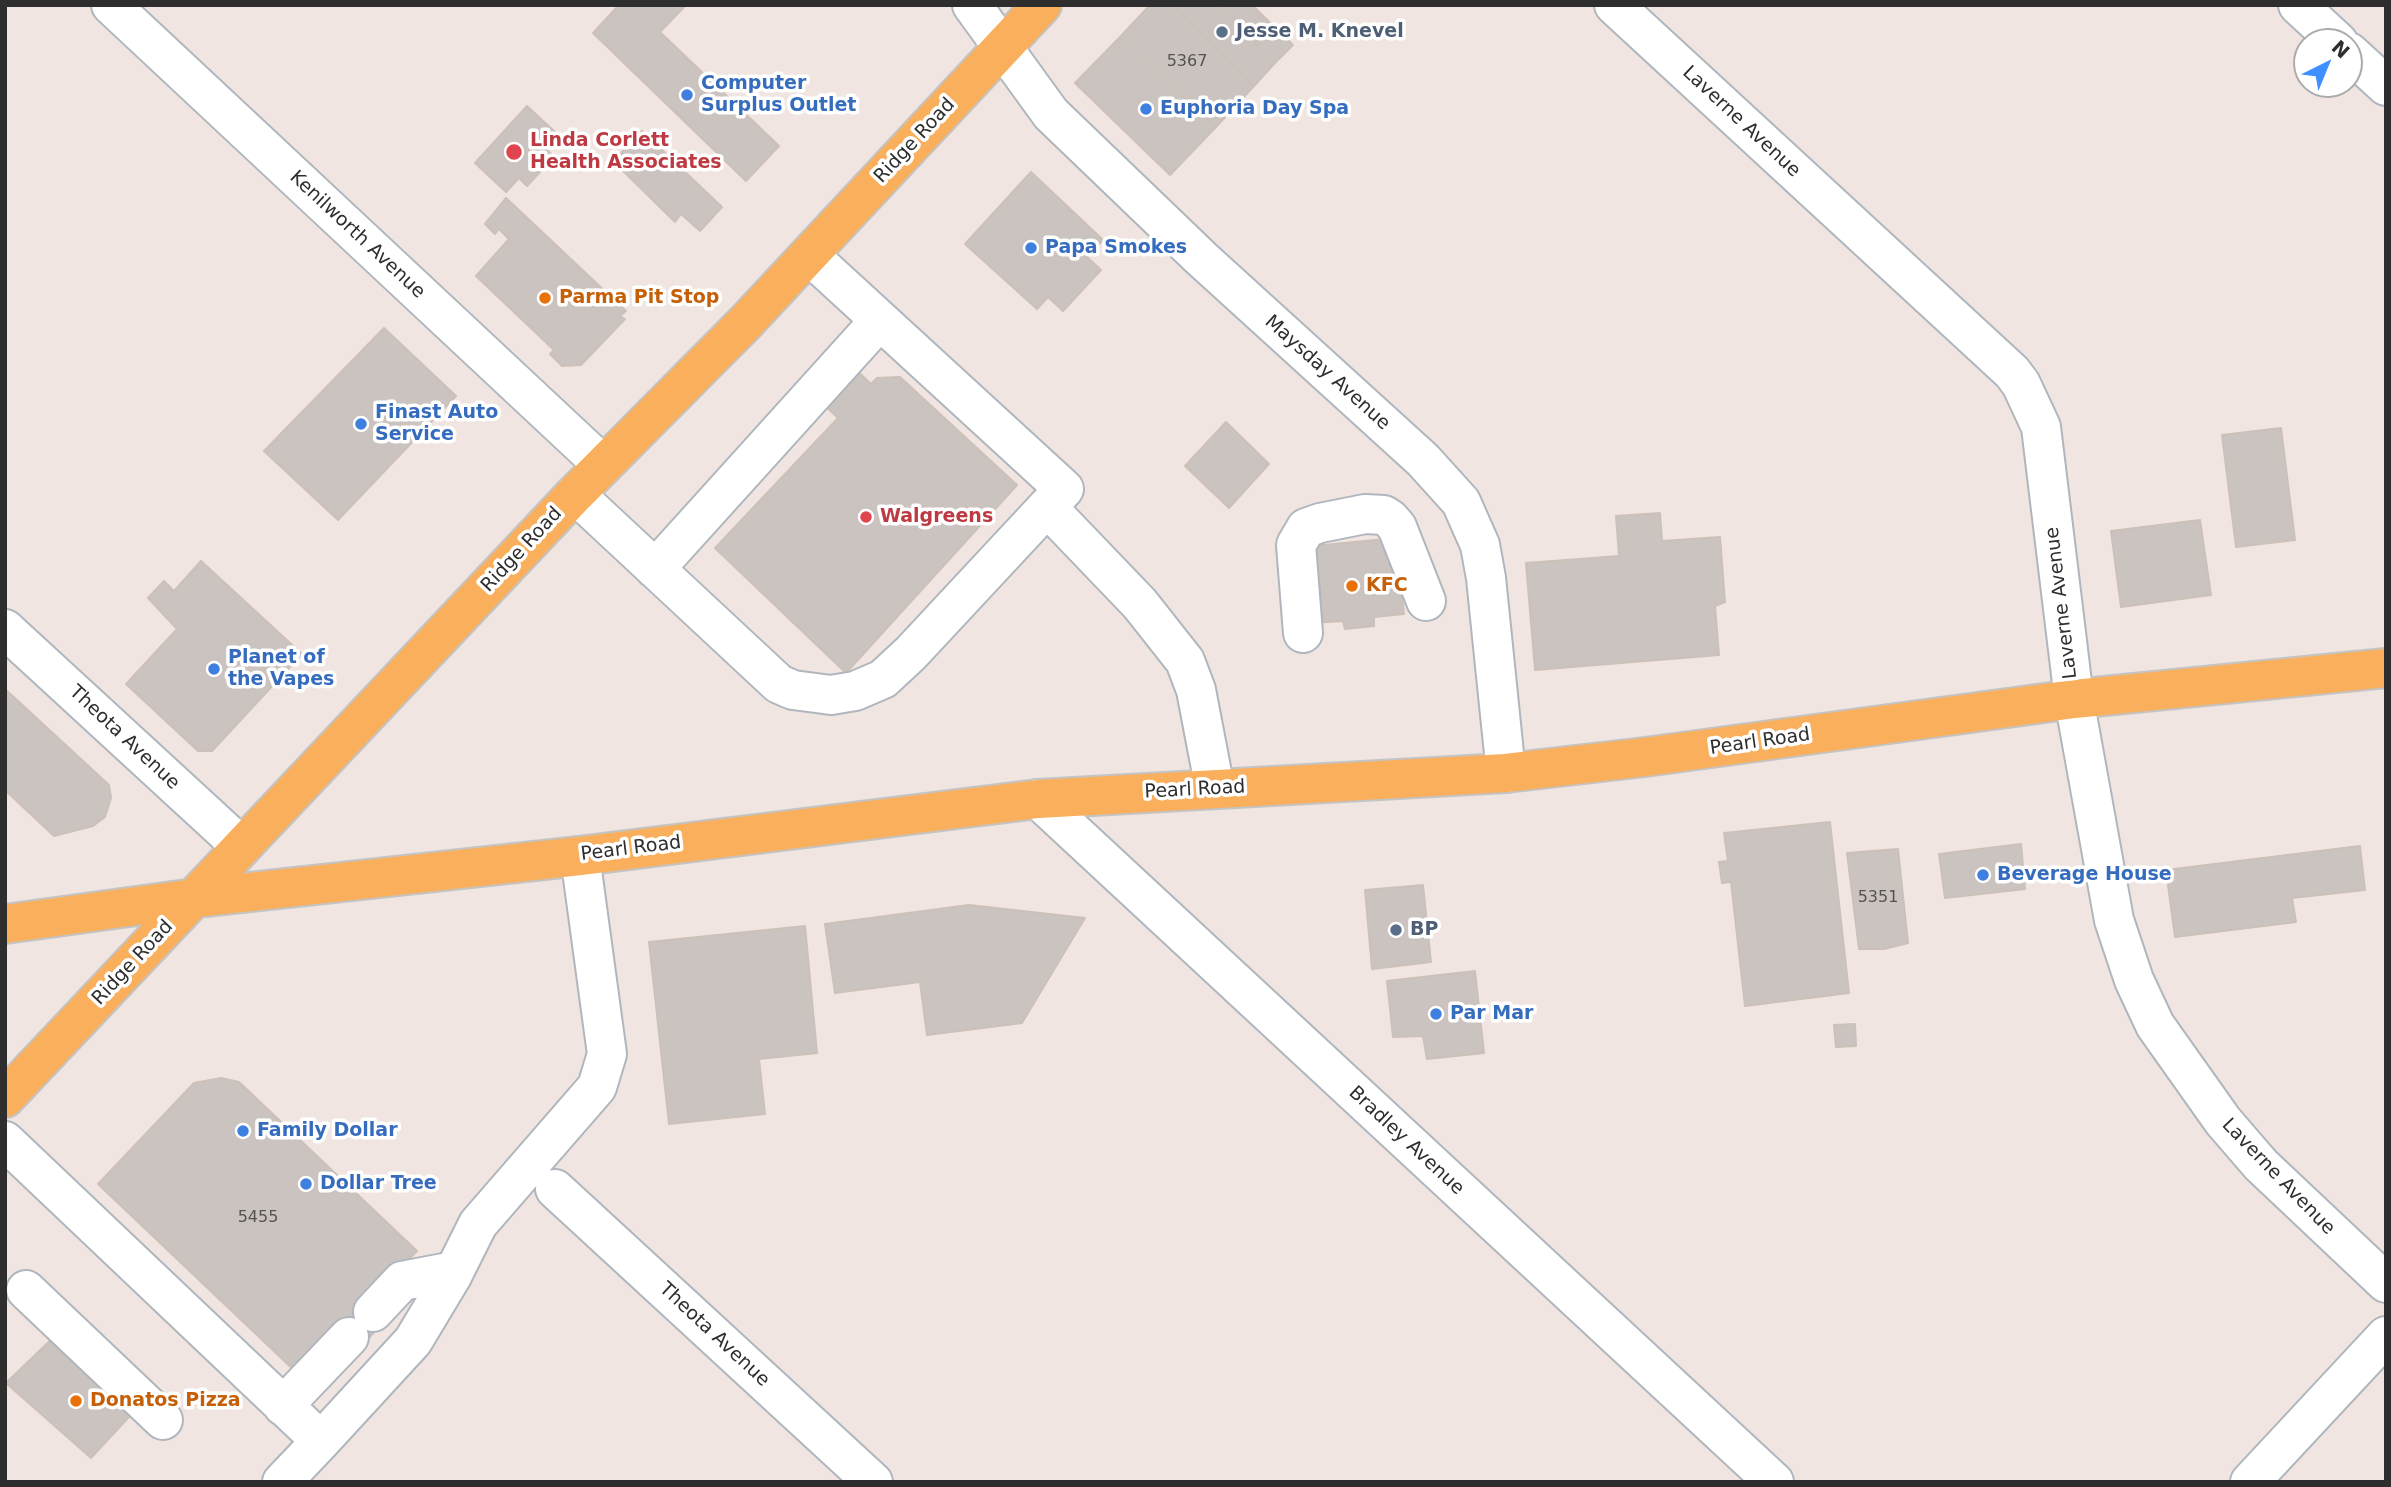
<!DOCTYPE html>
<style>
body{margin:0}
#map{position:relative;width:2391px;height:1487px;overflow:hidden;background:#f0e5e0;font-family:"DejaVu Sans",sans-serif}
canvas{display:block}
.frame{position:absolute;inset:0;border:7px solid #2e2e2e;pointer-events:none}
.north{position:absolute;left:2293px;top:28px;width:70px;height:70px;box-sizing:border-box;background:#fff;border:2px solid #ababab;border-radius:50%;rotate:43deg;font-size:19px;font-weight:700;line-height:28px;text-align:center;color:#2e2e2e}
.north::after{content:'';display:block;margin:auto;width:24px;height:32px;background:#3e8fff;clip-path:polygon(50% 0,100% 100%,50% 72%,0 100%)}
</style>
<div id="map">
<canvas width="2391" height="1487"></canvas>
<div class="frame"></div>
<div class="north">N</div>
</div>
<script>
const context = document.querySelector('canvas').getContext('2d');
context.lineJoin = 'round';
function paint(path, color) {
  context.fillStyle = color;
  context.fill(path, 'evenodd');
}
function shape(rows) {
  const path = new Path2D();
  for (const r of rows) {
    path.moveTo(r[0], r[1]);
    for (let i = 2; i < r.length; i += 2) path.lineTo(r[i], r[i + 1]);
  }
  return path;
}
function trace(path, color, width, dash) {
  context.strokeStyle = color;
  context.lineWidth = width;
  context.lineCap = dash ? 'butt' : 'round';
  context.setLineDash(dash || []);
  context.stroke(path);
}
function write(font, color, halo, rows, align = 'center') {
  context.font = font + ' "DejaVu Sans",sans-serif';
  context.lineWidth = 7;
  context.setLineDash([]);
  context.textBaseline = 'middle';
  context.strokeStyle = halo;
  context.fillStyle = color;
  for (const [text, x, y, turn = 0] of rows) {
    context.save();
    context.translate(x, y);
    context.rotate((+turn || 0) * Math.PI / 180);
    context.textAlign = isNaN(turn) ? turn : align;
    if (halo) context.strokeText(text, 0, 0);
    context.fillText(text, 0, 0);
    context.restore();
  }
}
const building = shape([
 [619,5,686,5,660,32,779,146,746,181,593,33,619,5],
 [1150,5,1172,5,1254,86,1216,127,1120,37,1150,5],
 [1172,5,1216,5,1275,63,1254,86,1172,5],
 [1216,5,1252,5,1293,45,1275,63,1216,5],
 [1120,37,1216,127,1170,175,1075,83,1120,37],
 [527,106,555,132,542,145,554,157,527,186,519,178,506,192,475,163,527,106],
 [642,131,722,207,700,231,681,214,675,222,613,161,642,131],
 [1031,172,1103,240,1087,257,1101,270,1063,311,1048,297,1037,309,965,244,1031,172],
 [506,198,626,311,620,316,625,319,581,365,562,366,550,354,554,350,476,276,509,239,499,229,495,234,485,224,506,198],
 [384,328,456,396,338,520,264,451,384,328],
 [851,365,871,384,877,378,900,377,1017,485,846,673,715,548,838,418,818,399,851,365],
 [1226,422,1269,464,1229,508,1185,466,1226,422],
 [2281,428,2295,540,2236,547,2222,435,2281,428],
 [1660,513,1662,541,1720,537,1725,602,1715,606,1719,655,1535,670,1526,563,1619,556,1616,516,1660,513],
 [2200,520,2211,595,2121,607,2111,531,2200,520],
 [1396,538,1404,614,1374,617,1374,626,1345,629,1343,621,1312,623,1303,547,1396,538],
 [201,561,302,654,212,751,198,751,126,684,177,629,148,598,164,581,174,591,201,561],
 [5,689,109,785,111,798,105,817,93,826,54,836,5,790,5,689],
 [1830,822,1849,993,1745,1006,1731,882,1722,883,1719,862,1728,861,1724,833,1830,822],
 [2021,844,2025,889,1945,898,1939,854,2021,844],
 [2360,846,2365,890,2292,898,2296,922,2175,937,2166,870,2360,846],
 [1898,849,1908,943,1884,949,1859,949,1847,853,1898,849],
 [1423,885,1431,962,1372,969,1365,890,1423,885],
 [969,905,1085,918,1022,1023,927,1035,920,982,835,993,825,924,969,905],
 [805,926,817,1053,759,1059,765,1114,669,1124,649,942,805,926],
 [1475,971,1484,1053,1427,1059,1423,1036,1393,1037,1387,981,1475,971],
 [1855,1024,1856,1046,1836,1047,1834,1025,1855,1024],
 [221,1078,239,1082,417,1251,365,1304,381,1324,363,1345,297,1373,98,1184,194,1083,221,1078],
 [60,1331,140,1405,91,1458,6,1383,60,1331]
]);
paint(building, '#cbc3bf');
trace(building, '#ccc1b9', 2);
const minor = shape([
 [111,5,603,465],
 [972,5,1051,114,1202,259,1423,460,1461,502,1480,545,1486,578,1506,773],
 [1614,5,2012,372,2021,384,2041,427,2074,699,2114,920,2134,980,2155,1025,2223,1121,2261,1165,2386,1283],
 [2298,5,2338,42],
 [2349,52,2386,86],
 [809,255,1064,489,1047,507,1140,604,1185,661,1196,690,1215,789],
 [575,494,779,684,793,690,831,695,855,691,883,679,911,653,1047,507],
 [655,569,880,320],
 [5,629,242,847],
 [1303,633,1296,545,1306,528,1320,523,1365,514,1384,515,1390,519,1397,527,1426,601],
 [1038,799,1774,1482],
 [5,1141,321,1441,282,1482],
 [555,1189,873,1482],
 [26,1290,163,1420],
 [373,1312,402,1281,454,1271],
 [283,1406,349,1337],
 [321,1441,413,1341,452,1276,478,1224,597,1087,607,1054,580,856],
 [2250,1482,2386,1336]
]);
const major = shape([
 [5,924,195,898,580,856,1038,799,1506,773,1645,757,2074,699,2386,668],
 [5,1098,575,494,745,323,1042,5]
]);
trace(minor, '#b0b6be', 42);
trace(major, '#c4c4c4', 42);
trace(minor, '#fff', 38);
trace(major, '#f9af5c', 38);
for (const [x, y, r, color] of [
 [1222,32,7,"#5c6f8a"],
 [687,95,7,"#3f7fe0"],
 [1146,109,7,"#3f7fe0"],
 [514,152,9,"#e0444e"],
 [1031,248,7,"#3f7fe0"],
 [545,298,7,"#e8710a"],
 [361,424,7,"#3f7fe0"],
 [866,517,7,"#e0444e"],
 [1352,586,7,"#e8710a"],
 [214,669,7,"#3f7fe0"],
 [1983,875,7,"#3f7fe0"],
 [1396,930,7,"#5c6f8a"],
 [1436,1014,7,"#3f7fe0"],
 [243,1131,7,"#3f7fe0"],
 [306,1184,7,"#3f7fe0"],
 [76,1401,7,"#e8710a"]
]) {
  const dot = new Path2D();
  dot.arc(x, y, r, 0, 2 * Math.PI);
  context.fillStyle = color;
  context.fill(dot);
  trace(dot, '#fff', 2.5);
}
write('16px', '#555352', null, [
 ["5367",1187,62],
 ["5351",1878,898],
 ["5455",258,1218]
]);
write('bold 19px', '#4e5e75', '#fff', [
 ["Jesse M. Knevel",1236,32],
 ["BP",1410,930]
], 'left');
write('bold 19px', '#366cbe', '#fff', [
 ["Computer",701,84],
 ["Surplus Outlet",701,106],
 ["Euphoria Day Spa",1160,109],
 ["Papa Smokes",1045,248],
 ["Finast Auto",375,413],
 ["Service",375,435],
 ["Planet of",228,658],
 ["the Vapes",228,680],
 ["Beverage House",1997,875],
 ["Par Mar",1450,1014],
 ["Family Dollar",257,1131],
 ["Dollar Tree",320,1184]
], 'left');
write('19px', '#2e2e2e', '#fff', [
 ["Laverne Avenue",1741,122,43],
 ["Ridge Road",915,141,-47],
 ["Kenilworth Avenue",357,235,43],
 ["Maysday Avenue",1327,373,42],
 ["Ridge Road",522,550,-47],
 ["Laverne Avenue",2062,603,-97],
 ["Theota Avenue",124,738,43],
 ["Pearl Road",1760,742,-8],
 ["Pearl Road",1195,790,-3],
 ["Pearl Road",631,849,-7],
 ["Ridge Road",133,963,-47],
 ["Bradley Avenue",1406,1141,43],
 ["Laverne Avenue",2278,1177,46],
 ["Theota Avenue",714,1335,43]
]);
write('bold 19px', '#be3a42', '#fff', [
 ["Linda Corlett",530,141],
 ["Health Associates",530,163],
 ["Walgreens",880,517]
], 'left');
write('bold 19px', '#c56008', '#fff', [
 ["Parma Pit Stop",559,298],
 ["KFC",1366,586],
 ["Donatos Pizza",90,1401]
], 'left');
</script>
